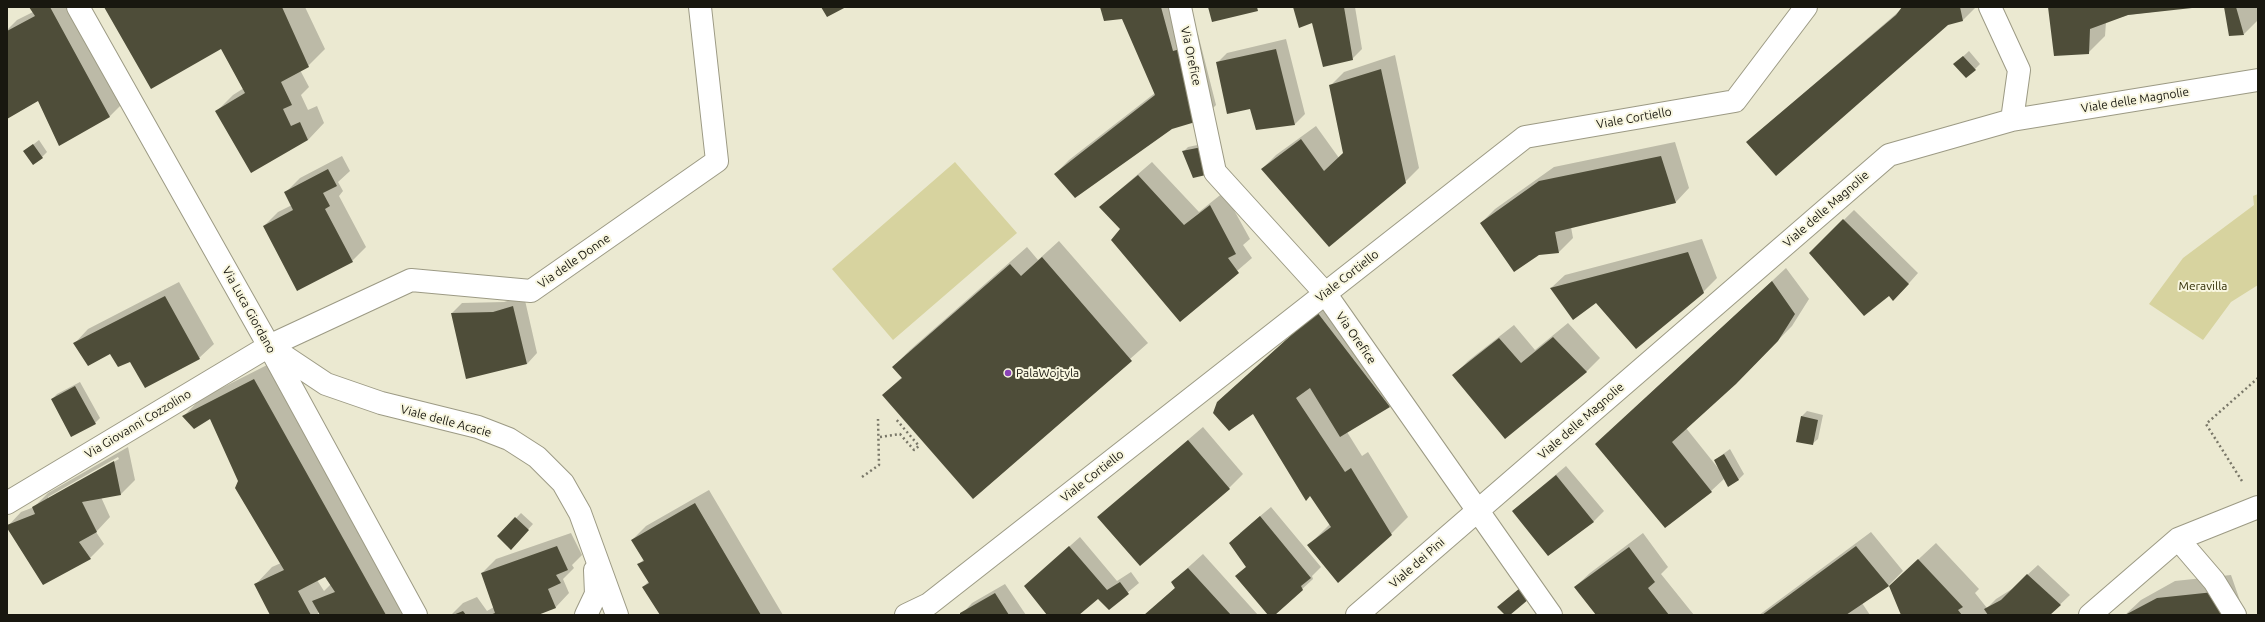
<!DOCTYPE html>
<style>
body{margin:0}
#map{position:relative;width:2265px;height:622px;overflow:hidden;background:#ebe9d1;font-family:Ubuntu,sans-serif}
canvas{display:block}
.frame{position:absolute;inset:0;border:8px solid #18170f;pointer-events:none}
</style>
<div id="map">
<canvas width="2265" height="622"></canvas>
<div class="frame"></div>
</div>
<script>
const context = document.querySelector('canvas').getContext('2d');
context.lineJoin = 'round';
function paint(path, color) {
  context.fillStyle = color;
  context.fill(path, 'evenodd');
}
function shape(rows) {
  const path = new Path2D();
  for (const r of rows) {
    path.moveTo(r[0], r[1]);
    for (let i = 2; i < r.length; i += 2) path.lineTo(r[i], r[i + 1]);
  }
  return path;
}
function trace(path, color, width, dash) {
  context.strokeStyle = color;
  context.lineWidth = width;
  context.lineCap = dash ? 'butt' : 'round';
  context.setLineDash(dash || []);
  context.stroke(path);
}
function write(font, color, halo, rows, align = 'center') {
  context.font = font + ' Ubuntu,sans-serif';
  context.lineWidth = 4;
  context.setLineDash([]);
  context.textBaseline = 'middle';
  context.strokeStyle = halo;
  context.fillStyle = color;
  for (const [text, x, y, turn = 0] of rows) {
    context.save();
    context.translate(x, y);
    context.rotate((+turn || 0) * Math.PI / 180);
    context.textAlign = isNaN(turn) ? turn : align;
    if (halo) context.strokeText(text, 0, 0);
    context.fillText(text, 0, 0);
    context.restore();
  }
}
paint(shape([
 [955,162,1017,233,893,340,832,269],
 [2258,194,2258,285,2231,302,2203,340,2149,304,2183,258,2254,205,2253,196]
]), '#d7d39f');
paint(shape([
 [30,7,72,7,124,102,110,116,59,144,39,100,7,118,7,30,17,20,33,12],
 [106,7,305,7,325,49,308,66,300,70,309,87,301,95,308,110,317,106,324,123,308,140,216,112,233,95,244,88,221,47],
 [1101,7,1179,7,1187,37,1198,34,1216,105,1202,119,1171,128,1055,174,1069,160,1155,93,1123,18],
 [1294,7,1355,7,1362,49,1352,59],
 [1904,7,1976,7,1963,20,1948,24,1747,142],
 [2049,7,2192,7,2128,15,2106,22,2105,36,2088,53],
 [2225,7,2258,7,2258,20,2244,34],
 [1286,39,1305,114,1295,124,1256,129,1251,108,1217,63,1227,53],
 [1969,51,1980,64,1975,69,1955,64],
 [1395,55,1419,168,1405,182,1262,169,1276,155,1316,126,1339,158,1344,153,1330,86,1344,72],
 [39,140,47,152,42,157,25,151],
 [1675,142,1689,188,1675,203,1571,227,1573,238,1559,252,1481,223,1495,209,1554,167],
 [1207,143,1215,168,1183,152,1188,147],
 [342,156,350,171,338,182,343,191,339,196,366,247,352,261,264,226,278,212,292,205,286,192,300,178],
 [1152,162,1199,212,1224,192,1250,239,1243,245,1252,258,1180,320,1121,229,1100,207],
 [1854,210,1918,273,1903,290,1889,295,1810,253],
 [1702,239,1717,278,1703,292,1596,302,1551,288,1565,275],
 [1059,241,1148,343,973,498,883,395,902,377,893,367,910,350,1027,247,1038,260],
 [1786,268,1809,299,1792,326,1735,384,1686,428,1718,468,1715,460,1730,449,1744,474,1738,480,1725,478,1711,491,1611,430],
 [179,282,214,344,199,358,145,386,130,360,111,352,74,344,88,329],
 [524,296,537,353,527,364,452,313,462,303,504,302],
 [1334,296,1407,390,1390,406,1347,432,1362,456,1368,452,1408,517,1391,534,1309,545,1330,524,1254,412,1218,402],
 [1568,323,1600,358,1586,372,1454,375,1468,361,1514,325,1535,350],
 [271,363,412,615,321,615,319,612,317,615,271,615,256,584,272,567,281,563,239,481,211,418,184,416,200,399],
 [326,575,331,584,324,591,317,580],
 [80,382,100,418,95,423,52,399,57,394],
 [1807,411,1823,415,1818,439,1812,444,1802,416],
 [1203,427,1243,474,1229,488,1098,517],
 [128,447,135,480,121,494,101,497,110,517,96,532,104,544,90,558,7,527,21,512,34,507,48,493],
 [118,457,119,459,48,499,48,497],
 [1566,466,1604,511,1594,521,1548,555,1513,511],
 [709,490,783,615,661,615,643,587,649,581,639,564,644,559,632,540,646,526],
 [1271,507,1321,567,1312,576,1313,579,1274,615,1269,615,1237,576,1247,566,1240,533],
 [521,513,533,524,511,548,499,536],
 [1871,532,1903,571,1889,585,1862,603,1870,615,1759,615],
 [571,533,582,555,572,565,574,568,563,579,569,593,555,608,535,615,451,615,463,603,477,597,487,611,494,607,482,573,496,559],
 [1643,533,1668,567,1661,574,1694,615,1597,615,1575,587,1590,573],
 [1080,537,1117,581,1131,572,1139,583,1109,608,1098,597,1078,615,1048,615,1025,586],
 [1936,543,1979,589,1975,593,1987,608,1996,599,2012,589,2038,565,2070,595,2049,615,1902,615,1908,569],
 [1203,554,1258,615,1146,615,1176,587,1172,582],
 [2231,575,2245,615,2125,615,2141,600,2175,581],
 [1005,584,1026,615,961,615,972,603]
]), '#0003');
paint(shape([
 [29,7,50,7,110,117,59,146,38,101,7,119,7,31,35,16],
 [104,7,282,7,309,67,281,82,292,105,283,109,291,126,300,122,308,140,251,173,215,111,245,93,221,49,151,89],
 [821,7,846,7,827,17],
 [1100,7,1161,7,1173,51,1184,48,1202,120,1172,129,1075,198,1054,174,1155,95,1122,19,1104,21],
 [1208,7,1257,7,1258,11,1212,22],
 [1293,7,1344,7,1353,60,1323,67,1312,23,1299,28],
 [1902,7,1960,7,1963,21,1948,25,1776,176,1746,142,1896,15],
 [2048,7,2192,7,2192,8,2128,15,2090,29,2089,54,2054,56],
 [2224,7,2236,7,2244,35,2229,36],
 [1276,49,1295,125,1256,130,1250,109,1227,114,1216,62],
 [1963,56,1976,70,1966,78,1953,64],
 [1381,69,1406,183,1329,247,1261,169,1301,139,1324,171,1343,153,1329,85],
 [33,144,43,158,33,165,23,151],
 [1202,147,1210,174,1193,178,1182,151],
 [1661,156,1676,203,1555,232,1559,253,1539,255,1514,272,1480,223,1539,181],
 [328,169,337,186,323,193,330,206,325,209,353,262,297,291,263,226,293,210,284,192],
 [1138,175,1184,225,1210,205,1236,254,1228,258,1239,273,1180,322,1111,240,1120,229,1099,207],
 [1843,219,1909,284,1893,301,1889,296,1864,316,1809,253],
 [1688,252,1704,293,1636,349,1596,303,1573,320,1550,288],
 [1042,257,1132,361,973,499,882,395,902,378,892,367,1010,264,1021,276],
 [1772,281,1795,314,1778,341,1736,384,1672,442,1712,492,1665,528,1595,444],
 [165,296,200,359,145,388,130,362,118,367,110,354,88,366,73,343],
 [513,306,527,364,466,379,451,313,493,312],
 [1317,312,1390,407,1340,437,1310,388,1296,398,1345,472,1351,468,1392,535,1338,583,1307,545,1331,527,1310,496,1306,501,1253,414,1229,431,1213,413,1217,402],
 [1553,337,1587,372,1505,439,1452,375,1499,338,1521,363],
 [254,379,386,615,320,615,312,601,335,592,325,577,298,591,311,615,270,615,254,584,284,570,235,488,238,481,210,419,194,429,182,416],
 [75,386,96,424,71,437,51,399],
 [1801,416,1818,420,1813,445,1796,442],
 [1188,440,1230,489,1140,566,1097,517],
 [1724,454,1739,480,1728,487,1714,460],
 [114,461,121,495,82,502,97,532,79,542,91,559,43,585,7,528,7,525,35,514,32,507],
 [1556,475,1594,522,1548,556,1512,511],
 [695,503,761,615,660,615,642,587,649,583,637,564,644,561,631,540],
 [1260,516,1311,578,1301,586,1303,590,1275,615,1268,615,1235,576,1246,567,1229,543],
 [515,517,529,530,511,550,497,536],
 [557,546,568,570,556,575,561,583,548,589,556,608,538,615,490,615,495,613,481,573],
 [1069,546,1107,590,1120,582,1129,594,1109,610,1098,599,1079,615,1047,615,1024,586],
 [1856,546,1889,586,1918,559,1963,607,1958,610,1962,615,1901,615,1889,586,1846,615,1762,615],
 [1629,547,1655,582,1648,588,1669,615,1596,615,1574,587],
 [1188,568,1231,615,1144,615,1175,588,1171,582],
 [2027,574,2061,605,2050,615,1988,615,1984,609,2001,600],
 [1520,588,1529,599,1510,615,1505,615,1497,607],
 [2214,592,2222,615,2125,615,2157,598],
 [995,593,1009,615,960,615,960,613],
 [463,611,466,615,453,615]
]), '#4e4d39');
const minor = shape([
 [78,7,269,346,416,615],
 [1180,7,1215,172,1325,293,1551,615],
 [1990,7,2019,70,2012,120],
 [272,348,326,384,381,403,478,427,509,439,537,457,563,483,580,513,617,615],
 [7,503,269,346,411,280,531,291,717,161,700,7],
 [2178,539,2214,581,2235,615],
 [586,615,596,594,595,570],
 [906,615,929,604,1525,137,1735,101,1806,7],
 [1357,615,1889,155,2012,120,2258,80],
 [2090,615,2178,539,2258,507]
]);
trace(minor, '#9c9a84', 24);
trace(shape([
 [880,437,900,434,914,450,919,446,895,418],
 [862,477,879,465,878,419],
 [2242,481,2206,424,2258,378]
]), '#797768', 2.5, [2, 3]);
trace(minor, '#fff', 22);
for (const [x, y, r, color] of [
 [1008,373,4,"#8a43b6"]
]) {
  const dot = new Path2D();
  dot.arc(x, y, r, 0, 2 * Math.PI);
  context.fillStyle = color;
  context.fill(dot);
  trace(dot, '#f8f6df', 1.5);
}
write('12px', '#18170f', '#f8f6df', [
 ["Via Orefice",1191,56,78],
 ["Viale delle Magnolie",2135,100,-9],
 ["Viale Cortiello",1634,118,-10],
 ["Viale delle Magnolie",1826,209,-41],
 ["Via delle Donne",574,261,-35],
 ["Viale Cortiello",1347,276,-38],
 ["Via Luca Giordano",249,310,61],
 ["Via Orefice",1356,338,55],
 ["Viale delle Acacie",446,421,15],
 ["Viale delle Magnolie",1581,421,-41],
 ["Via Giovanni Cozzolino",138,424,-31],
 ["Viale Cortiello",1092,476,-38],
 ["Viale dei Pini",1417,563,-41]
]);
write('12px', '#332f07', '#f8f6df', [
 ["Meravilla",2203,286]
]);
write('12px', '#18170f', '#f8f6df', [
 ["PalaWojtyla",1016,373]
], 'left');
</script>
